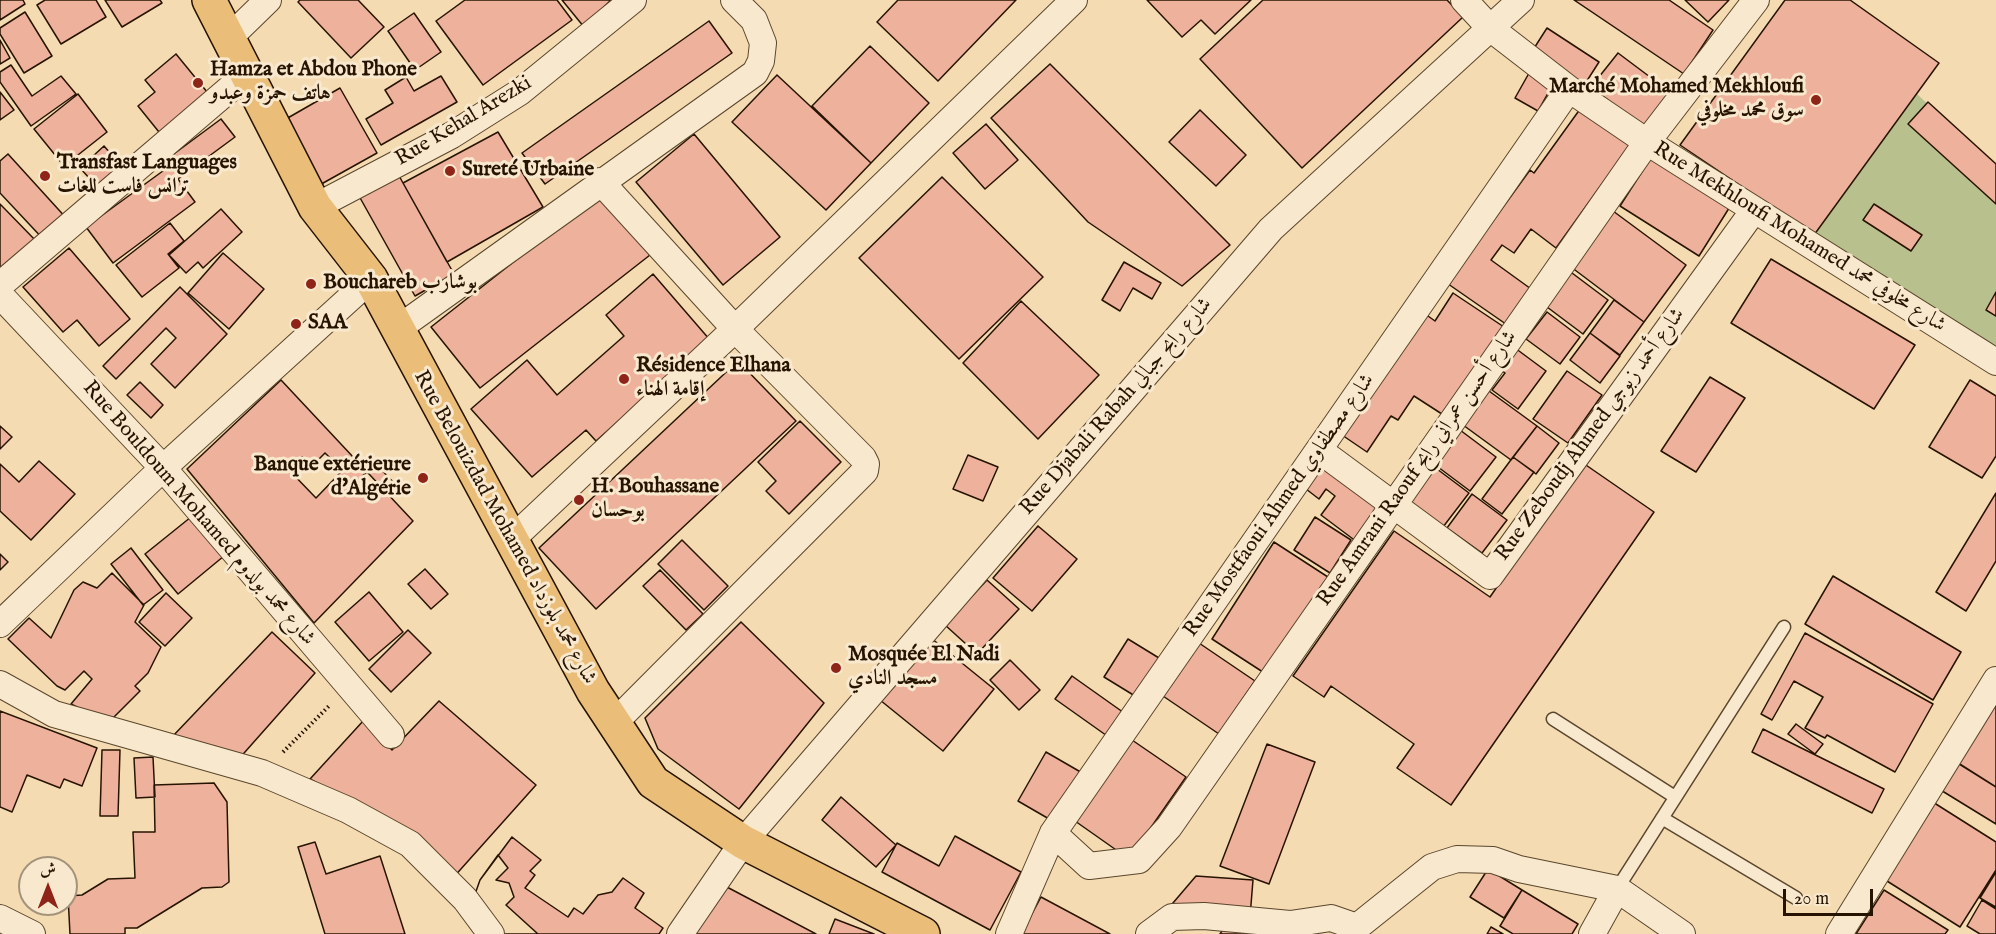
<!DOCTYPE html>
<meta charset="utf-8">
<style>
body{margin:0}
#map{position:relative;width:1996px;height:934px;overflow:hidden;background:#f5dbb2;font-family:"IM FELL English",Amiri,serif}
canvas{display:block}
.north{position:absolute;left:18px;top:856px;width:60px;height:60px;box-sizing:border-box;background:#f8e8cd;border:2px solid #a4937b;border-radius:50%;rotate:0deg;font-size:16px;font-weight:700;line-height:24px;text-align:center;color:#271400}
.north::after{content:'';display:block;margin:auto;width:21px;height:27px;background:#8f2418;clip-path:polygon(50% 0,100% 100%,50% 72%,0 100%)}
.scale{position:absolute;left:1783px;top:889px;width:90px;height:27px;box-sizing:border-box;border:3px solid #271400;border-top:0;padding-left:8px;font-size:18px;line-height:21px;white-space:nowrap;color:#271400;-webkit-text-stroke:4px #f8e8cd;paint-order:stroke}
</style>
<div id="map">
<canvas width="1996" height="934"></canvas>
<div class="north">ش</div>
<div class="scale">20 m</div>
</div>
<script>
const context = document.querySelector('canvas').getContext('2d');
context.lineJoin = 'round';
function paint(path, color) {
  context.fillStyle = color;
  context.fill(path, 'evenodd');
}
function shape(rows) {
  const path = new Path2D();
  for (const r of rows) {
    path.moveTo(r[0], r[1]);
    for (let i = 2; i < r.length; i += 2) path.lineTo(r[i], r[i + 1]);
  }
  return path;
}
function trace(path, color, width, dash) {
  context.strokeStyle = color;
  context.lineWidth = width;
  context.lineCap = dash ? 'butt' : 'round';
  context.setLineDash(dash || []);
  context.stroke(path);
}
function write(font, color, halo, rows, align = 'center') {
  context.font = font + ' "IM FELL English",Amiri,serif';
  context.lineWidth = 6;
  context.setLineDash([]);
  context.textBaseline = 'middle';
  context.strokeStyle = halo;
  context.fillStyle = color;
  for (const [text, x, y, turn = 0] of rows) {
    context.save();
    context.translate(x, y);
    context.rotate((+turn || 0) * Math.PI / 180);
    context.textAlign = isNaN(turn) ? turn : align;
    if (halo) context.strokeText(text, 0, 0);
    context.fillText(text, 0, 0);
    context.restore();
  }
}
paint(shape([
 [1917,94,1996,168,1996,346,1814,235]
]), '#b8c18e');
const building = shape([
 [0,0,23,0,25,4,0,20,0,0],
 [45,0,96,0,106,17,61,44,37,5,45,0],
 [105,0,160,0,162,3,122,27,105,0],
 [300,0,358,0,384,27,351,58,298,2,300,0],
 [465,0,557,0,572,20,483,85,436,21,465,0],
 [562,0,611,0,584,27,562,0],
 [898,0,1016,0,938,81,877,22,898,0],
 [1147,0,1251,0,1215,34,1201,20,1182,37,1147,0],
 [1263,0,1447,0,1463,17,1302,168,1200,59,1263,0],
 [1574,0,1669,0,1713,30,1684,74,1574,0],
 [1685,0,1729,0,1708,22,1685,0],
 [1785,0,1850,0,1939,63,1814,235,1680,145,1785,0],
 [25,12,52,56,24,73,0,34,0,28,25,12],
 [414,13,441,52,415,70,388,31,414,13],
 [709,21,732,53,545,184,522,153,709,21],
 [1547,28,1599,62,1583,87,1531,53,1547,28],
 [0,40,10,58,0,64,0,40],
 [870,46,929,103,871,163,812,106,870,46],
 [1618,53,1674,95,1647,130,1591,87,1618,53],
 [176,54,212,98,163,137,138,106,155,92,145,80,176,54],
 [1050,64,1230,245,1182,286,1088,222,991,118,1050,64],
 [11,65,32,96,61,76,76,94,31,126,0,82,0,72,11,65],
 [1533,66,1556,79,1538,111,1515,98,1533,66],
 [777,75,871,163,826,210,732,122,777,75],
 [441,76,457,102,381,145,366,119,393,103,385,90,406,77,414,91,441,76],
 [340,88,377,153,316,187,279,123,340,88],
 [0,92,14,110,0,120,0,92],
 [78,94,107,132,64,166,34,129,78,94],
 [1928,102,1996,164,1996,204,1908,124,1928,102],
 [1583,105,1633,141,1556,248,1531,229,1514,253,1502,245,1491,260,1538,294,1513,329,1441,279,1479,240,1530,170,1534,173,1583,105],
 [1200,110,1246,155,1216,186,1169,142,1200,110],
 [221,119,235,137,178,179,195,202,113,263,86,227,167,168,163,162,221,119],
 [986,124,1018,160,985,189,953,153,986,124],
 [498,132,543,207,447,262,403,183,498,132],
 [694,134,780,237,723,285,636,182,694,134],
 [104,146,125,170,101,191,80,168,104,146],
 [8,154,68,220,45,241,0,193,0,161,8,154],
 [1652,156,1731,205,1699,256,1620,206,1652,156],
 [398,174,454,274,415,296,359,196,398,174],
 [942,177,1043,277,959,359,859,258,942,177],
 [601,193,650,255,480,388,431,327,601,193],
 [0,204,38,243,0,273,0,204],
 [1874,204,1922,235,1911,251,1863,220,1874,204],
 [221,209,242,232,203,268,198,262,186,273,169,255,221,209],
 [1613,211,1686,265,1644,322,1571,267,1613,211],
 [170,223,184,241,168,254,179,268,142,297,116,265,170,223],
 [69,248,130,319,99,346,77,320,63,332,23,287,69,248],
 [223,253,264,289,229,329,188,293,223,253],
 [1771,259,1915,345,1874,409,1731,323,1771,259],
 [1124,262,1161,283,1152,299,1133,288,1120,311,1102,300,1124,262],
 [1568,270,1608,300,1583,334,1543,304,1568,270],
 [653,274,710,340,596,441,586,430,532,477,471,409,527,360,557,395,624,336,606,315,653,274],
 [180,287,227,334,175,388,151,364,176,338,166,328,116,379,103,366,180,287],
 [1996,292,1996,316,1986,310,1996,292],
 [1453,293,1504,327,1445,416,1414,396,1398,420,1391,416,1367,452,1339,433,1421,311,1435,321,1453,293],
 [1614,300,1644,322,1620,355,1590,333,1614,300],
 [1021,301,1099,375,1038,439,963,363,1021,301],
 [1547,312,1580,337,1560,364,1526,339,1547,312],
 [1590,333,1620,356,1600,383,1570,360,1590,333],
 [1515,348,1546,371,1518,409,1492,390,1505,373,1499,369,1515,348],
 [738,361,796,421,596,609,539,548,738,361],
 [1567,371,1602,395,1568,443,1533,419,1567,371],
 [1710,377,1745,398,1696,472,1661,451,1710,377],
 [281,380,413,521,314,623,187,469,281,380],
 [1970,380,1996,396,1996,456,1982,478,1929,447,1970,380],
 [140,382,163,405,151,418,127,395,140,382],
 [1489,391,1537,426,1511,460,1463,425,1489,391],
 [800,421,841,462,789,514,766,491,776,481,758,462,800,421],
 [0,426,12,437,0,449,0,426],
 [1537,426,1559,443,1536,474,1513,457,1537,426],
 [1460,430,1496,457,1470,491,1434,464,1460,430],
 [325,453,343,470,316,498,289,470,302,457,311,467,325,453],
 [968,455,998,467,983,501,953,489,968,455],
 [1513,457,1534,472,1502,514,1482,499,1513,457],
 [39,461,75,494,31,540,0,511,0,464,19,482,39,461],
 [1327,461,1385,504,1357,542,1321,515,1335,496,1326,489,1319,499,1306,489,1327,461],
 [1583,463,1654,512,1451,805,1397,768,1414,744,1331,686,1324,697,1293,676,1394,531,1490,597,1583,463],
 [376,464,394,483,377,498,359,479,376,464],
 [1433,466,1469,493,1443,527,1407,500,1433,466],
 [1996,493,1996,561,1966,611,1936,592,1996,493],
 [1472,494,1507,520,1482,553,1447,528,1472,494],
 [191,517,224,556,178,594,145,554,191,517],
 [1315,517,1351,540,1330,573,1294,550,1315,517],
 [1038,526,1077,559,1032,611,993,578,1038,526],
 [682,540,728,586,704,610,658,564,682,540],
 [1274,542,1331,579,1269,676,1212,639,1274,542],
 [131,548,163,590,143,605,111,564,131,548],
 [0,554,8,562,0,570,0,554],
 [425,569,448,594,431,609,408,584,425,569],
 [660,570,703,614,686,630,643,586,660,570],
 [112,573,144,605,135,622,161,647,148,673,135,686,140,691,108,723,71,704,92,679,84,671,65,690,57,686,8,639,29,618,51,638,74,590,83,582,97,588,112,573],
 [1833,576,1961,652,1933,700,1805,624,1833,576],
 [987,580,1019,609,977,654,945,625,987,580],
 [369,592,403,632,369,661,335,622,369,592],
 [166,593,192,618,165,646,139,622,166,593],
 [741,622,824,703,739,809,658,749,645,718,741,622],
 [408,630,431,653,391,692,369,669,408,630],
 [272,632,315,673,237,761,172,737,272,632],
 [1805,633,1933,704,1895,772,1827,735,1825,738,1805,728,1823,697,1794,681,1772,720,1761,714,1805,633],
 [931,638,994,689,943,751,880,700,931,638],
 [1128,639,1159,658,1135,696,1104,677,1128,639],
 [1196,641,1255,681,1219,734,1160,694,1196,641],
 [1010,660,1040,690,1019,710,990,680,1010,660],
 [1072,676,1127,715,1110,738,1055,699,1072,676],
 [1996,696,1996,787,1955,761,1996,696],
 [439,701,536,785,452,879,416,840,310,779,364,720,392,750,439,701],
 [0,711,97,748,82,786,64,779,60,788,27,775,12,812,0,807,0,711],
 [1796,724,1823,744,1815,754,1788,734,1796,724],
 [1763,729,1884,789,1872,813,1752,752,1763,729],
 [1132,740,1186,777,1129,859,1075,821,1132,740],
 [1267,744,1315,762,1269,884,1220,866,1267,744],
 [102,750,120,750,118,816,100,816,102,750],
 [1046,752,1084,774,1056,823,1018,801,1046,752],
 [153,757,155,797,136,798,134,758,153,757],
 [1956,762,1996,787,1996,824,1939,789,1956,762],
 [214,783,227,802,229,882,222,887,202,888,137,928,125,928,125,934,70,934,68,896,82,895,108,879,135,878,133,832,155,832,154,785,214,783],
 [841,797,896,845,876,867,822,820,841,797],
 [1928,799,1996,842,1996,870,1960,927,1879,876,1928,799],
 [955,836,1021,872,990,930,882,872,897,843,939,866,955,836],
 [512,837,541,860,530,871,535,875,525,888,568,917,574,908,583,914,598,895,612,892,623,878,644,893,635,908,663,928,659,934,501,934,474,897,480,880,512,837],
 [315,842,326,874,380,856,405,934,325,934,298,847,315,842],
 [498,855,508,868,496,880,509,883,514,897,506,905,538,934,501,934,474,897,480,880,498,855],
 [1488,869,1522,890,1504,918,1470,897,1488,869],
 [1996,872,1996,907,1980,898,1996,872],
 [1196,876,1253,880,1250,917,1167,910,1196,876],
 [725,886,816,934,691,934,725,886],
 [1522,890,1578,924,1572,934,1513,934,1500,926,1522,890],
 [1884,890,1948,930,1945,934,1856,934,1884,890],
 [1041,897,1110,934,1021,934,1041,897],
 [1982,900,1996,909,1996,934,1980,934,1967,926,1982,900],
 [835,919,874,934,829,934,835,919],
 [1229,920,1252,934,1220,934,1229,920],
 [1491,927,1503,934,1487,934,1491,927]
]);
paint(building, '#eeb19c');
trace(building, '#271400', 1.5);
const lane = shape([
 [1553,719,1675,797],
 [1662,818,1796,898],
 [1617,889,1784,627]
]);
const street = shape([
 [1464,0,1490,28,1569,89,1647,142,1996,362],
 [230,37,268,0],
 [600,181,735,329,863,458,866,464,865,471,614,723],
 [315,207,452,135,520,92,633,0],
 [0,285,247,74],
 [0,295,163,468,391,735],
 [396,330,755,73,761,61,763,43,754,20,734,0],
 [1319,450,1490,576,1754,210],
 [510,541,735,329,1074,0],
 [0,624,163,468,371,279],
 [0,684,54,714,262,773,348,810,410,844,465,899,491,934],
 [1053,833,1089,866,1139,860,1169,827,1647,142,1756,0],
 [0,918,32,934],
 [680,934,743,842,1271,229,1521,0],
 [1009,934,1053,833,1569,89],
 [1149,934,1172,917,1204,916,1290,924,1331,918,1357,927,1432,867,1457,859,1493,860,1519,869,1617,889,1682,934],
 [1592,934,1617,889],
 [1839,934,1996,680]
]);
const primary = shape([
 [209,0,315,207,371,279,593,691,653,782,743,842,923,934]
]);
trace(lane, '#5a462c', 15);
trace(street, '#5a462c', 28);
trace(primary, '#271400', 36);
trace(shape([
 [283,752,329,706]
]), '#271400', 4, [1.5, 3]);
trace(lane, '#f8e8cd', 12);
trace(street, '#f8e8cd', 26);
trace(primary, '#eabe79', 33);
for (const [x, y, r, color] of [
 [198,83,6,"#8f2418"],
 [1816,100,6,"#8f2418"],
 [450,171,6,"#8f2418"],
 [45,176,6,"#8f2418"],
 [311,284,6,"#8f2418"],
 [296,324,6,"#8f2418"],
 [624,379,6,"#8f2418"],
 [423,478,6,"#8f2418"],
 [579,500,6,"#8f2418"],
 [836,668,6,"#8f2418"]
]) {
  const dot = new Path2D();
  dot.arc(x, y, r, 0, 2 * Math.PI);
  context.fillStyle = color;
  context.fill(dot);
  trace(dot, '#f8e8cd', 2);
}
write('bold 21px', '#271400', '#f8e8cd', [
 ["Hamza et Abdou Phone",210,71],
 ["هاتف حمزة وعبدو",210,95],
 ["Marché Mohamed Mekhloufi",1804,88,"right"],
 ["سوق محمد مخلوفي",1804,112,"right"],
 ["Transfast Languages",57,164],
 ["ترانس فاست للغات",57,188],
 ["Sureté Urbaine",462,171],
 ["Bouchareb بوشارب",323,284],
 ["SAA",308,324],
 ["Résidence Elhana",636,367],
 ["إقامة الهناء",636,391],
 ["Banque extérieure",411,466,"right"],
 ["d'Algérie",411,490,"right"],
 ["H. Bouhassane",591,488],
 ["بوحسان",591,512],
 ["Mosquée El Nadi",848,656],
 ["مسجد النادي",848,680]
], 'left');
write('21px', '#271400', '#f8e8cd', [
 ["Rue Kehal Arezki",464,122,-31],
 ["Rue Mekhloufi Mohamed شارع مخلوفي محمد",1799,238,32],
 ["Rue Djabali Rabah شارع رابح جبالي",1117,407,-49],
 ["Rue Zeboudj Ahmed شارع أحمد زبوجي",1591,435,-54],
 ["Rue Amrani Raouf شارع أحسن عمراني رابح",1418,469,-55],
 ["Rue Mostfaoui Ahmed شارع مصطفاوي",1280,506,-55],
 ["Rue Bouldoum Mohamed شارع محمد بولدوم",198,514,49],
 ["Rue Belouizdad Mohamed شارع محمد بلوزداد",504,528,61]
]);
</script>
